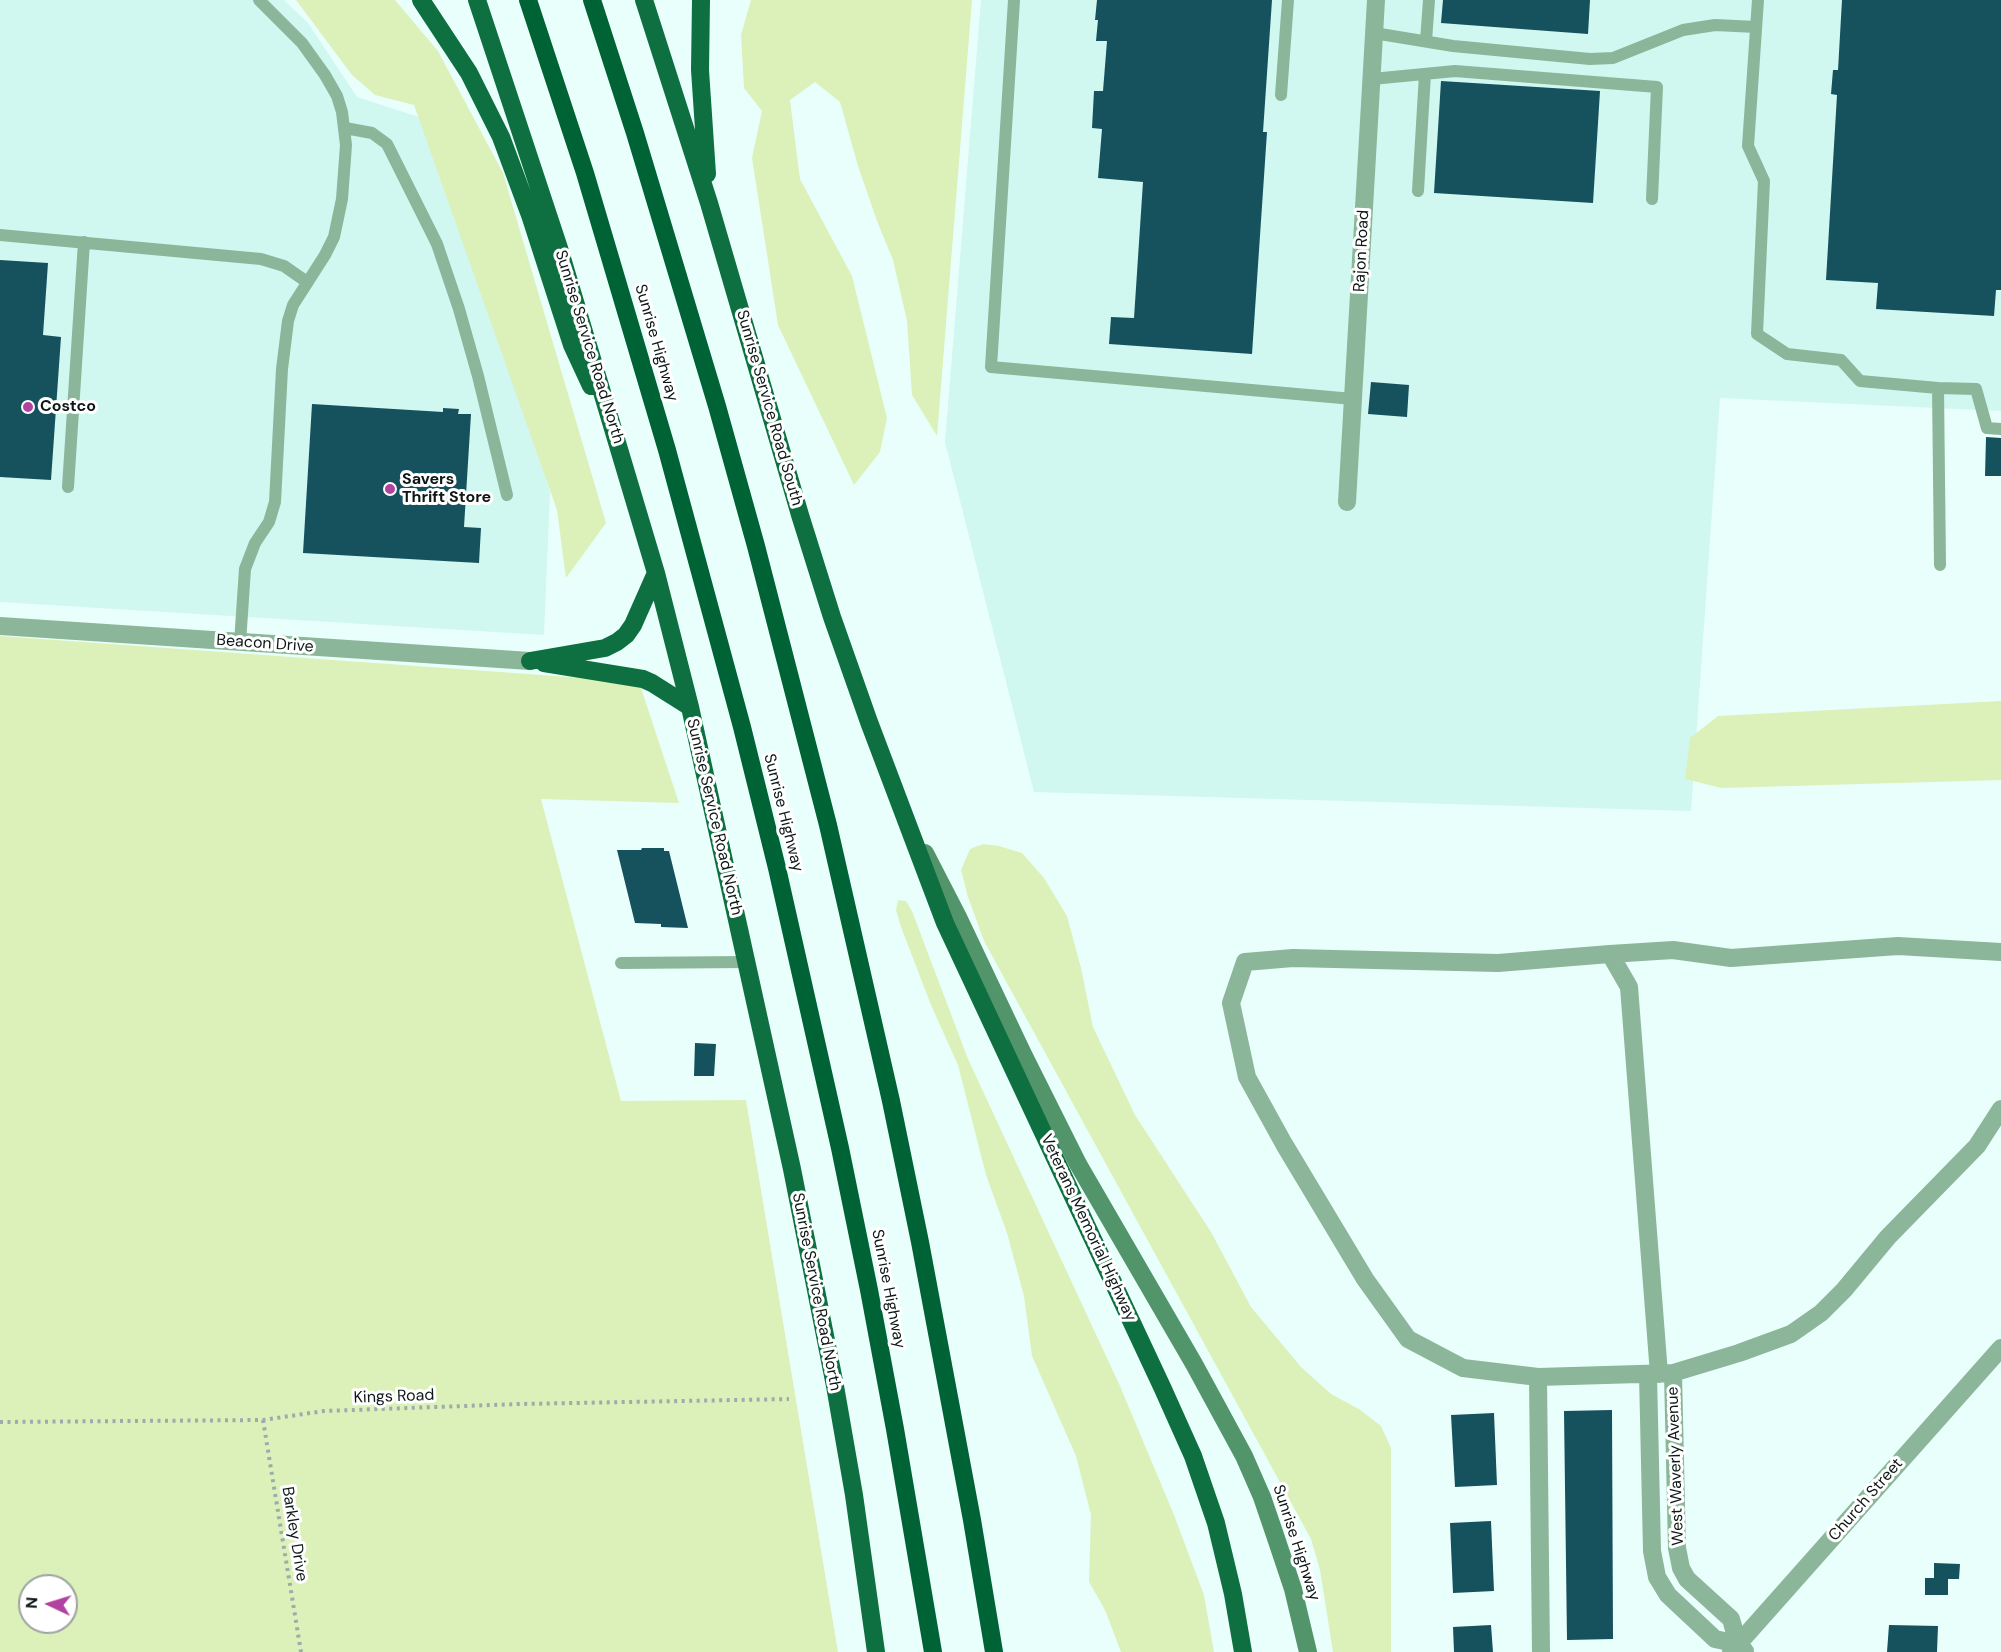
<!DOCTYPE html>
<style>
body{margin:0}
#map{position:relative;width:2001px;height:1652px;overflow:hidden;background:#e9fffb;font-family:"DM Sans",sans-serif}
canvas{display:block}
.north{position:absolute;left:18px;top:1574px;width:60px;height:60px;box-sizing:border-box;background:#fff;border:2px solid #9ea2a2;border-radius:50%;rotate:274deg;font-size:16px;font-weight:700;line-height:24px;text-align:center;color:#0d1716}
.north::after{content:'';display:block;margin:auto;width:21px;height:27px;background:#b142a0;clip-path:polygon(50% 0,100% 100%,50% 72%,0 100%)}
</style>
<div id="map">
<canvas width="2001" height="1652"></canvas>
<div class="north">N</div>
</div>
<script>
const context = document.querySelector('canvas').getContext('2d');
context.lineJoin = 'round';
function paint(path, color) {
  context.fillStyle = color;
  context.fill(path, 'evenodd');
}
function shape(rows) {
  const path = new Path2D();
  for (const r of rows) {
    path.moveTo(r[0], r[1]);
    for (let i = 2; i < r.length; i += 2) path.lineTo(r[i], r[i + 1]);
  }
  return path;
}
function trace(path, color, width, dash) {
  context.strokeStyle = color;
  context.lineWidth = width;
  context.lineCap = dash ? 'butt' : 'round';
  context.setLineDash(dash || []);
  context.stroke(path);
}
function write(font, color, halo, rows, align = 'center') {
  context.font = font + ' "DM Sans",sans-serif';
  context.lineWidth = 6;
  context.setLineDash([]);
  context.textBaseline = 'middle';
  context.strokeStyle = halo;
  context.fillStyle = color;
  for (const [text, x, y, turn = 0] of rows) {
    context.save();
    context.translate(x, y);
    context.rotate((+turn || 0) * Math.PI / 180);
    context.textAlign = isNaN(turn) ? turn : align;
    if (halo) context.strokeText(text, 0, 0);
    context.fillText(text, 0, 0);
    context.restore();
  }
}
paint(shape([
 [0,0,284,0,308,23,357,97,419,117,499,314,550,492,544,635,0,602],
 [981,0,2001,0,2001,411,1720,398,1691,811,1034,792,945,442]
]), '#d1f7f1');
paint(shape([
 [296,0,395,0,438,51,503,173,606,523,566,578,557,510,414,105,375,95,352,75],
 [751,0,972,0,937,436,912,395,907,321,893,260,877,221,858,166,840,102,815,82,790,100,800,179,852,276,887,418,880,452,854,485,778,325,752,158,762,111,744,88,741,35],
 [0,636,639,682,679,803,541,799,621,1101,746,1100,838,1652,0,1652],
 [30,1586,66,1586,66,1622,30,1622],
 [2001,701,2001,780,1721,788,1685,779,1690,738,1718,716],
 [983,844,999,846,1022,853,1044,878,1067,916,1081,968,1093,1027,1135,1115,1211,1232,1251,1307,1301,1367,1331,1394,1359,1409,1381,1426,1391,1448,1391,1652,1333,1652,1320,1570,1311,1539,984,941,968,897,961,870,970,849],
 [898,900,906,901,912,911,968,1059,1120,1386,1174,1515,1204,1595,1214,1652,1121,1652,1105,1610,1089,1582,1091,1515,1076,1456,1032,1356,1024,1296,1007,1233,986,1175,958,1065,931,1005,901,927,896,910]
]), '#dcf1ba');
paint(shape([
 [1097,0,1272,0,1263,132,1267,132,1252,354,1109,344,1111,317,1134,318,1143,182,1098,178,1102,129,1092,128,1094,91,1103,91,1107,41,1096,41,1098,20,1095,20],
 [1443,0,1590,0,1588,34,1441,23],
 [1842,0,2001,0,2001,290,1996,290,1994,316,1876,309,1878,283,1826,280,1837,95,1831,94,1833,70,1838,70],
 [1441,81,1600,91,1593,203,1434,193],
 [0,260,48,263,43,335,61,337,51,480,0,477],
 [1371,382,1409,385,1407,417,1368,414],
 [312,404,443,412,443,408,459,409,458,414,471,414,464,527,481,528,479,563,303,553],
 [1986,437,2001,438,2001,476,1985,476],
 [642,848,664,848,664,851,669,851,688,928,661,927,661,924,635,923,617,850,641,850],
 [695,1043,716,1044,714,1076,694,1076],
 [1612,1410,1613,1639,1567,1640,1564,1411],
 [1494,1413,1497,1485,1455,1487,1451,1415],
 [1491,1521,1494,1591,1453,1593,1450,1523],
 [1934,1563,1960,1564,1959,1579,1948,1579,1948,1595,1925,1595,1925,1578,1934,1578],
 [1491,1625,1493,1652,1454,1652,1453,1627],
 [1889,1625,1938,1626,1937,1652,1887,1652]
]), '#16515e');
trace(shape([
 [263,1420,301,1652],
 [0,1422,263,1420,324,1411,520,1404,789,1399]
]), '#9badaa', 4, [3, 4.5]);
trace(shape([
 [1014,0,991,367,1353,399],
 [1758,0,1748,146,1764,181,1757,334,1787,354,1841,360,1860,381,1938,388,1940,565],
 [1374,33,1453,46,1590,59,1613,58,1683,30,1715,25,1756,27],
 [1426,41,1429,0],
 [1372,79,1455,71,1657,87,1652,199],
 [1281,95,1288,0],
 [345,128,372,133,387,144,437,244,459,309,478,376,507,495],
 [1418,191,1425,74],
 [0,235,261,259,284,266,307,282],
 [1938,388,1976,389,1987,428,2001,429],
 [68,487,84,242],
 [240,643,245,569,255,543,269,522,275,502,282,369,288,321,293,305,325,255,334,237,342,199,346,145,342,112,337,96,325,75,302,43,259,0],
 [621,963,746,962]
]), '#8cb699', 12);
trace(shape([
 [1347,502,1376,0],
 [0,626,530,661],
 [1610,954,1673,950,1731,958,1898,946,2001,952],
 [1673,1373,1677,1548,1681,1568,1687,1579,1731,1619,1738,1644,1745,1651],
 [1648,1374,1652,1551,1657,1577,1668,1595,1715,1639,1738,1644],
 [1538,1377,1463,1368,1408,1339,1365,1279,1284,1144,1247,1077,1231,1003,1245,962,1293,958,1498,963,1610,954,1629,987,1659,1374],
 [1541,1652,1538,1377,1673,1373,1739,1353,1791,1334,1821,1313,1844,1290,1888,1237,1977,1146,2001,1109]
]), '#8cb699', 18);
trace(shape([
 [1731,1652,2001,1348]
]), '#8cb699', 18);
trace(shape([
 [925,853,958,917,1023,1054,1078,1164,1194,1364,1244,1456,1262,1497,1277,1541,1293,1589,1308,1652]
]), '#53956b', 18);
trace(shape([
 [421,0,469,73,501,137,530,215,572,345,591,386],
 [477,0,559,248,656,573,690,707,792,1169,835,1386,854,1495,876,1652],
 [644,0,709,203,800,515,832,617,869,722,945,923,1163,1389,1193,1456,1216,1523,1233,1594,1243,1652],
 [701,0,700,70,707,174],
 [530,661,605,648,617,642,626,635,633,625,656,573],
 [544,663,643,679,652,683,690,707]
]), '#0e7040', 18);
trace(shape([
 [528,0,585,173,667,450,742,727,777,868,840,1148,869,1290,895,1429,933,1652],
 [592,0,635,133,717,406,756,546,828,825,891,1101,920,1242,972,1520,994,1652]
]), '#006336', 18);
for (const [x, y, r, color] of [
 [28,407,6,"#b142a0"],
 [390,489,6,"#b142a0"]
]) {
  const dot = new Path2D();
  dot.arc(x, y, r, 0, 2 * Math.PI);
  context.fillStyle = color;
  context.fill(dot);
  trace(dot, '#fff', 2);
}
write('16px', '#0d1716', '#fff', [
 ["Rajon Road",1362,251,-87],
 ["Sunrise Highway",656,343,74],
 ["Sunrise Service Road North",589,347,73],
 ["Sunrise Service Road South",769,408,74],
 ["Beacon Drive",265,644,4],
 ["Sunrise Highway",783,813,76],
 ["Sunrise Service Road North",714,817,77],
 ["Veterans Memorial Highway",1088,1228,65],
 ["Sunrise Highway",888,1289,79],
 ["Sunrise Service Road North",816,1292,79],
 ["Kings Road",394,1397,-2],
 ["West Waverly Avenue",1676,1466,-92],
 ["Church Street",1866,1500,-49],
 ["Barkley Drive",294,1534,81],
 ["Sunrise Highway",1296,1543,72]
]);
write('bold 16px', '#0d1716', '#fff', [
 ["Costco",40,407],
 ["Savers",402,480],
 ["Thrift Store",402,498]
], 'left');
</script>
